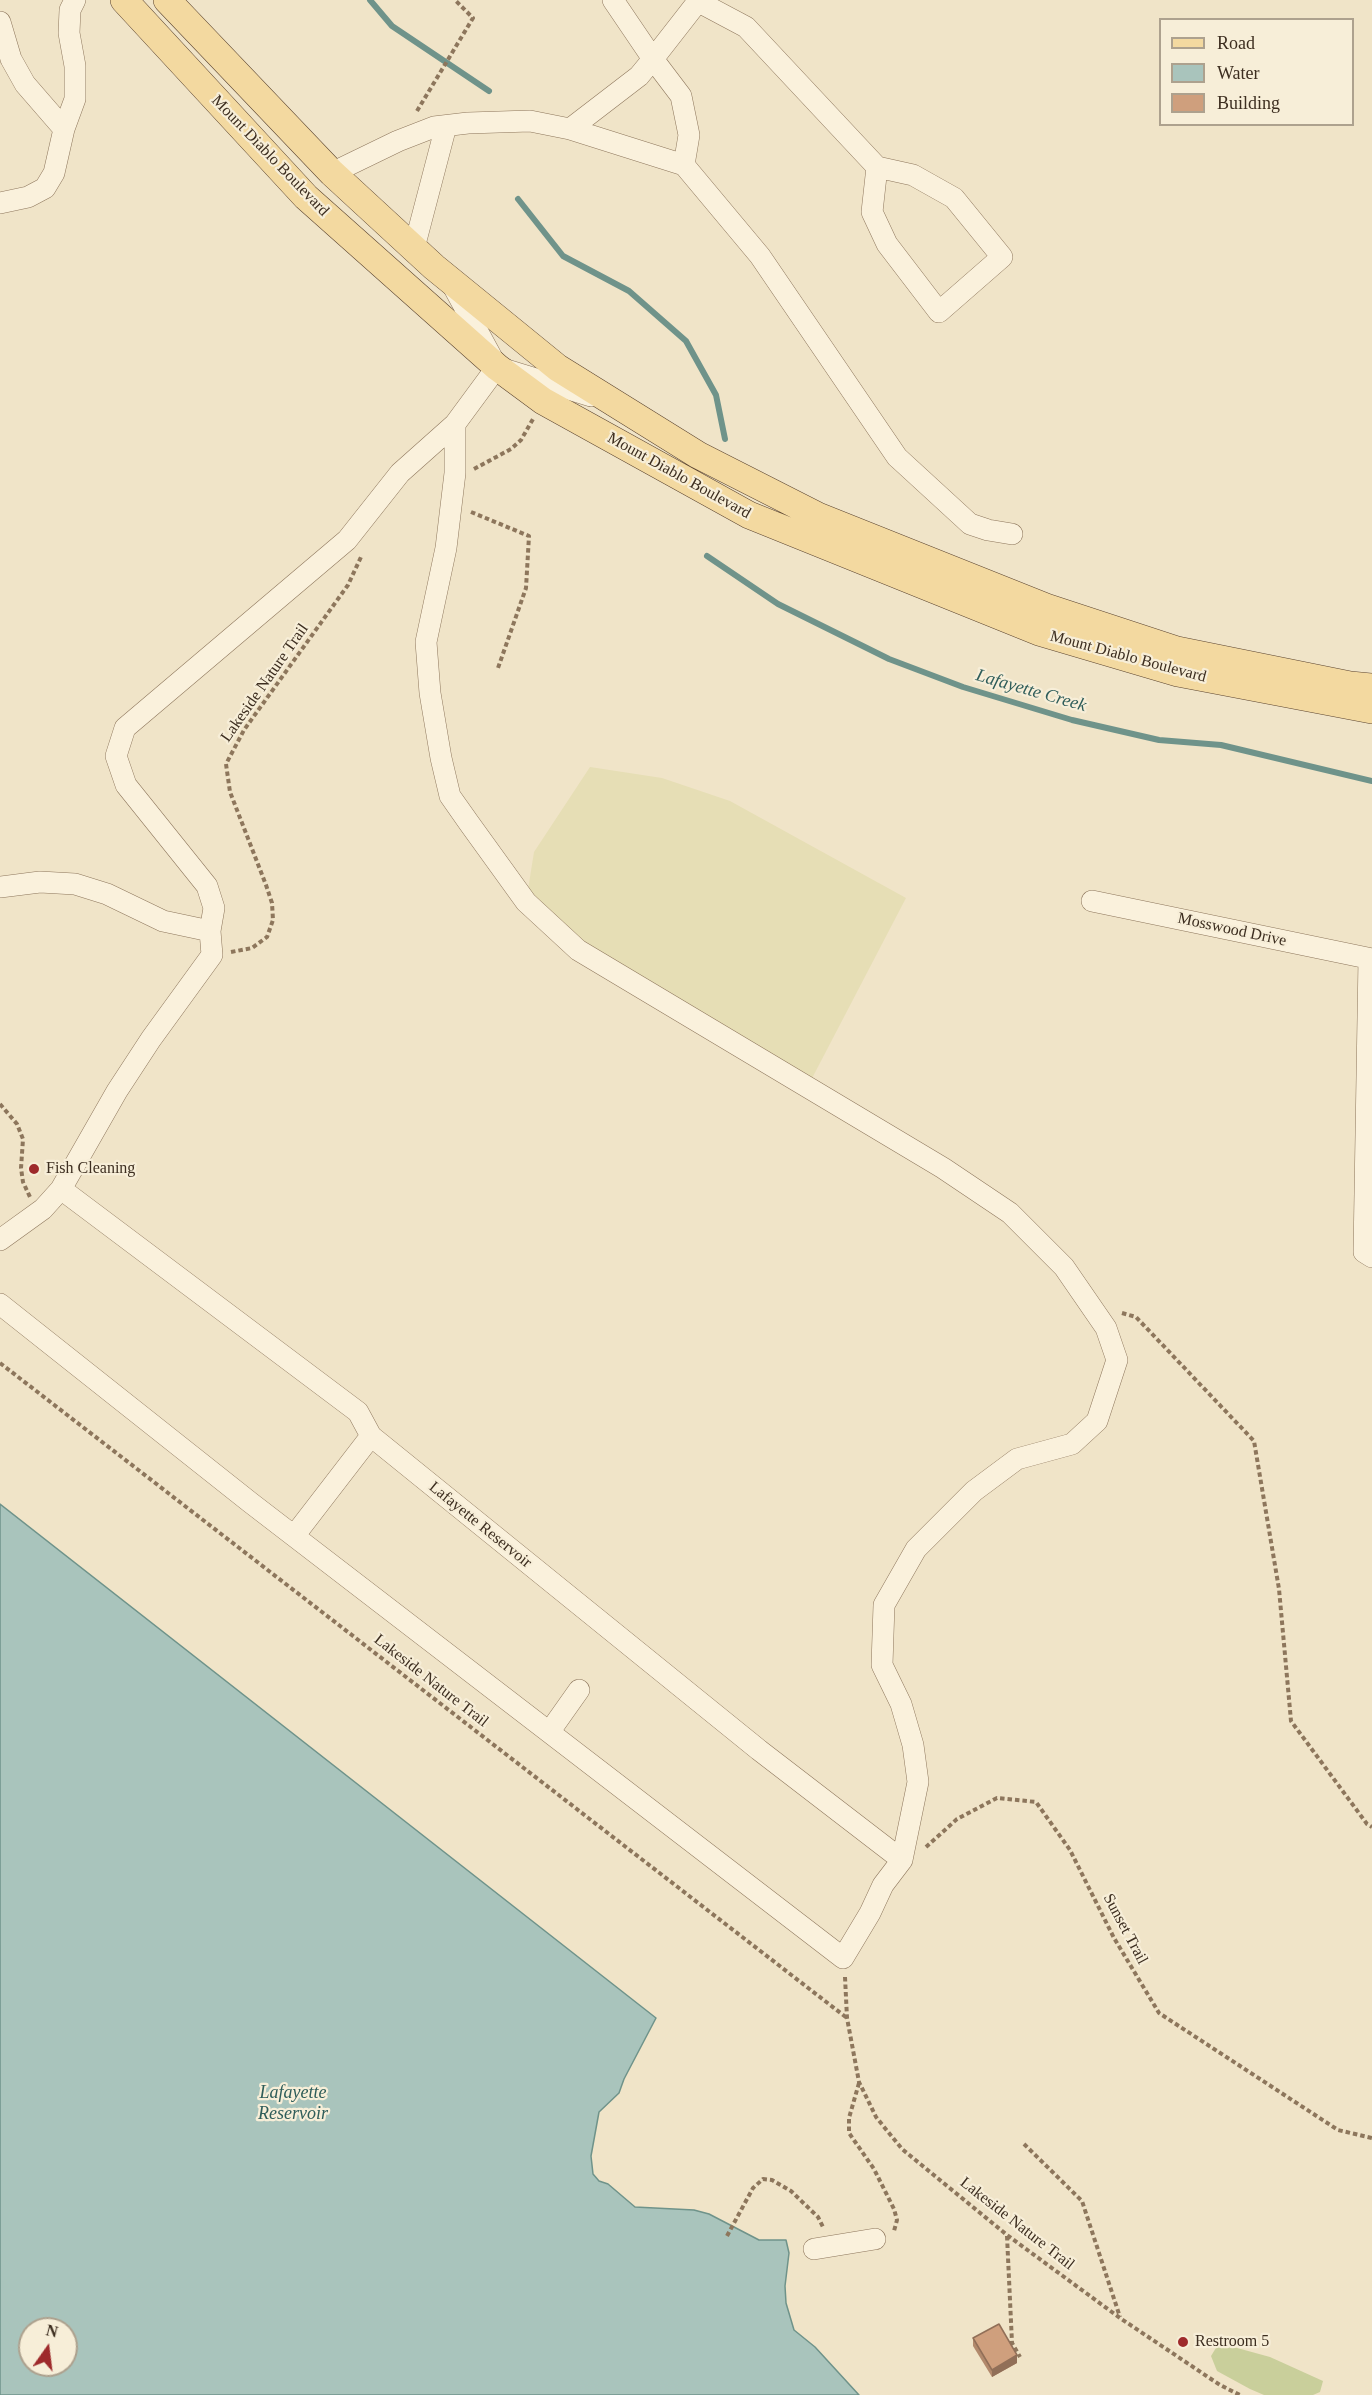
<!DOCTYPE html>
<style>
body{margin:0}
#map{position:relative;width:1372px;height:2395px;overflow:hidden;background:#f0e4c8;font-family:"Times New Roman",serif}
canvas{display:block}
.legend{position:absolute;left:1159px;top:18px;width:195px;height:108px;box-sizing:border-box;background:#f7eed8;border:2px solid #ada18e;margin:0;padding:8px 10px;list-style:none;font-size:18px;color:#3d2e20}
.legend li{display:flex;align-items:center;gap:12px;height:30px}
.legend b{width:30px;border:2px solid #ada18e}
.north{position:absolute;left:18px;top:2317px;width:60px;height:60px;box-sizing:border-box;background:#f7eed8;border:2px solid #ada18e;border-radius:50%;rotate:14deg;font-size:16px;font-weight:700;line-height:24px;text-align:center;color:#3d2e20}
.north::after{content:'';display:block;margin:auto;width:21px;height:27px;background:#9e2a2b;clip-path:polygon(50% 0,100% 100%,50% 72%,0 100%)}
</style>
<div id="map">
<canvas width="1372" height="2395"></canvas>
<ul class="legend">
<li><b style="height:8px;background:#f3d9a0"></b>Road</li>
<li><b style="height:16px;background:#a9c4bc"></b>Water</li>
<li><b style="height:16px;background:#cf9f7d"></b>Building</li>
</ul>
<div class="north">N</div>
</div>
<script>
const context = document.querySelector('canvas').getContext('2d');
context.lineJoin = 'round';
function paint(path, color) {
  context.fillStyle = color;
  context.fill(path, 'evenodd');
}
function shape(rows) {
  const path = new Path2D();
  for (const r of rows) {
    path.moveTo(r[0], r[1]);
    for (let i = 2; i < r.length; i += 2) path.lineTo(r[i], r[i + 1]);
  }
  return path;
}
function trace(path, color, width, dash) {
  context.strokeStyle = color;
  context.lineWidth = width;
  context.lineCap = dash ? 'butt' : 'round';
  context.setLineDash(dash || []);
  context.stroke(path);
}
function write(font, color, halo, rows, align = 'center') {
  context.font = font + ' "Times New Roman",serif';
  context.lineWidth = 4.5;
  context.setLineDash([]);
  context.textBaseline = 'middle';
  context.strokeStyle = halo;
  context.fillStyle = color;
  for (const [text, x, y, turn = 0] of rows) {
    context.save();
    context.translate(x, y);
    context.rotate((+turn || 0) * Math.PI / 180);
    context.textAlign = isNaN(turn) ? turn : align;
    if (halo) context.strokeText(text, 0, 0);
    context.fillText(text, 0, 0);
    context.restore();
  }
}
paint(shape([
 [590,767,662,778,730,801,906,898,808,1086,578,950,526,902,534,852]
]), '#e6deb5');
paint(shape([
 [1219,2343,1270,2357,1323,2381,1320,2392,1313,2395,1264,2395,1250,2389,1217,2371,1211,2356]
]), '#c9cf9b');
const water = shape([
 [0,1504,656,2018,624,2079,619,2093,599,2112,591,2156,593,2174,599,2181,608,2184,635,2207,694,2210,709,2214,759,2240,786,2240,789,2253,785,2286,786,2303,794,2330,815,2347,859,2395,0,2395,0,1504],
 [30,2329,66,2329,66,2365,30,2365,30,2329]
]);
paint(water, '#a9c4bc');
trace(water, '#6f938a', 1.5);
trace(shape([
 [370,0,392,26,489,91],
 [518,199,563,256,629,291,686,341,716,395,725,439],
 [707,556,778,604,889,659,963,687,1072,720,1159,740,1221,745,1372,781]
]), '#6f938a', 6);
const minor = shape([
 [699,2,746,27,877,167,913,175,954,198,1002,257,939,312,887,244,872,212,877,167],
 [0,22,11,59,25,84,64,129,54,173,45,188,28,197,0,203],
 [64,129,75,99,75,66,69,33,70,10,75,0],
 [570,129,684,165,760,256,897,457,970,524,988,530,1012,534],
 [684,165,689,135,681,96,653,59,699,0],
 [332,173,398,141,434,127,468,123,530,121,570,129,639,76,653,59,613,0],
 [414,248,446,126],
 [453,286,497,367,591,396],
 [0,887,40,882,75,884,107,894,163,921,210,931],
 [1092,901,1372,959],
 [1369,959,1364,1252,1372,1257],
 [61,1189,358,1412,371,1436,759,1750,902,1860],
 [0,1240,43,1209,61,1189,117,1091,151,1039,212,955,210,931,214,908,207,886,126,785,116,756,125,728,347,540,400,473,455,424,497,367],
 [0,1304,251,1503,843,1958,870,1913,883,1885,902,1860,918,1782,913,1745,901,1704,882,1665,884,1605,916,1549,974,1491,1017,1459,1072,1444,1097,1421,1117,1360,1106,1328,1064,1267,1010,1213,943,1168,578,950,526,902,469,823,450,796,441,758,430,693,426,642,446,548,455,473,455,424],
 [294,1536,371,1436],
 [550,1731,579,1690],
 [814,2249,875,2239]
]);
const major = shape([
 [124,0,306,197,497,367,543,401,749,515,1039,632,1178,673,1372,710],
 [167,0,332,173,434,267,558,368,698,455,818,516,1046,607,1177,650,1350,685,1372,687]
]);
trace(minor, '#8d765c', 22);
trace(major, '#5b4430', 28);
trace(shape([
 [417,111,473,18,455,0],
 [474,469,511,449,521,440,533,419],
 [471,512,529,536,526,588,498,668],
 [231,952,252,948,267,937,273,920,272,903,266,885,230,792,226,764,244,730,348,585,361,557],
 [0,1104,17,1124,23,1139,21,1168,23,1182,30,1197],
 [1122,1313,1136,1317,1254,1441,1279,1589,1291,1721,1367,1824,1372,1827],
 [0,1363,847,2018],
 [926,1847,957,1819,997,1798,1036,1802,1070,1850,1114,1938,1159,2013,1338,2130,1372,2138],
 [845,1977,847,2018,859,2082,876,2117,902,2149,1007,2235,1120,2318,1220,2385,1240,2395],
 [859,2083,849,2118,849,2133,874,2169,894,2209,897,2220,894,2231],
 [1024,2144,1082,2201,1120,2317],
 [727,2236,753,2188,763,2179,772,2180,791,2191,818,2217,823,2227],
 [1007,2236,1012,2343,1020,2357]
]), '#8d765c', 4, [4.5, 3]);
trace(minor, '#faf1dc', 21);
trace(major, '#f3d9a0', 27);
paint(shape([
 [973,2338,1017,2363,992,2377,973,2346]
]), '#b2896c');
paint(shape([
 [1017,2355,1017,2363,992,2377,992,2370]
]), '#916f58');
const building = shape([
 [999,2324,1017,2355,992,2370,973,2338,999,2324]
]);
paint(building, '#cf9f7d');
trace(building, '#916f58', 1.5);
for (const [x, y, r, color] of [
 [34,1169,6,"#9e2a2b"],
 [1183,2342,6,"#9e2a2b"]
]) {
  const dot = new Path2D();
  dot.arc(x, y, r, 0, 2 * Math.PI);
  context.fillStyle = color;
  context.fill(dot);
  trace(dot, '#f7eed8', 2);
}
write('16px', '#3d2e20', '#f7eed8', [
 ["Mount Diablo Boulevard",270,156,46],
 ["Mount Diablo Boulevard",679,476,29],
 ["Mount Diablo Boulevard",1128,657,15],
 ["Lakeside Nature Trail",265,683,-55],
 ["Mosswood Drive",1232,930,12],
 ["Lafayette Reservoir",480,1525,39],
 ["Lakeside Nature Trail",431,1681,38],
 ["Sunset Trail",1125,1929,62],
 ["Lakeside Nature Trail",1017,2224,38]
]);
write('16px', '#3d2e20', '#f7eed8', [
 ["Fish Cleaning",46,1169],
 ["Restroom 5",1195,2342]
], 'left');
write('italic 18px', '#2f5d5a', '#f7eed8', [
 ["Lafayette Creek",1031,691,16],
 ["Lafayette",293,2093],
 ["Reservoir",293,2114]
]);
</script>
